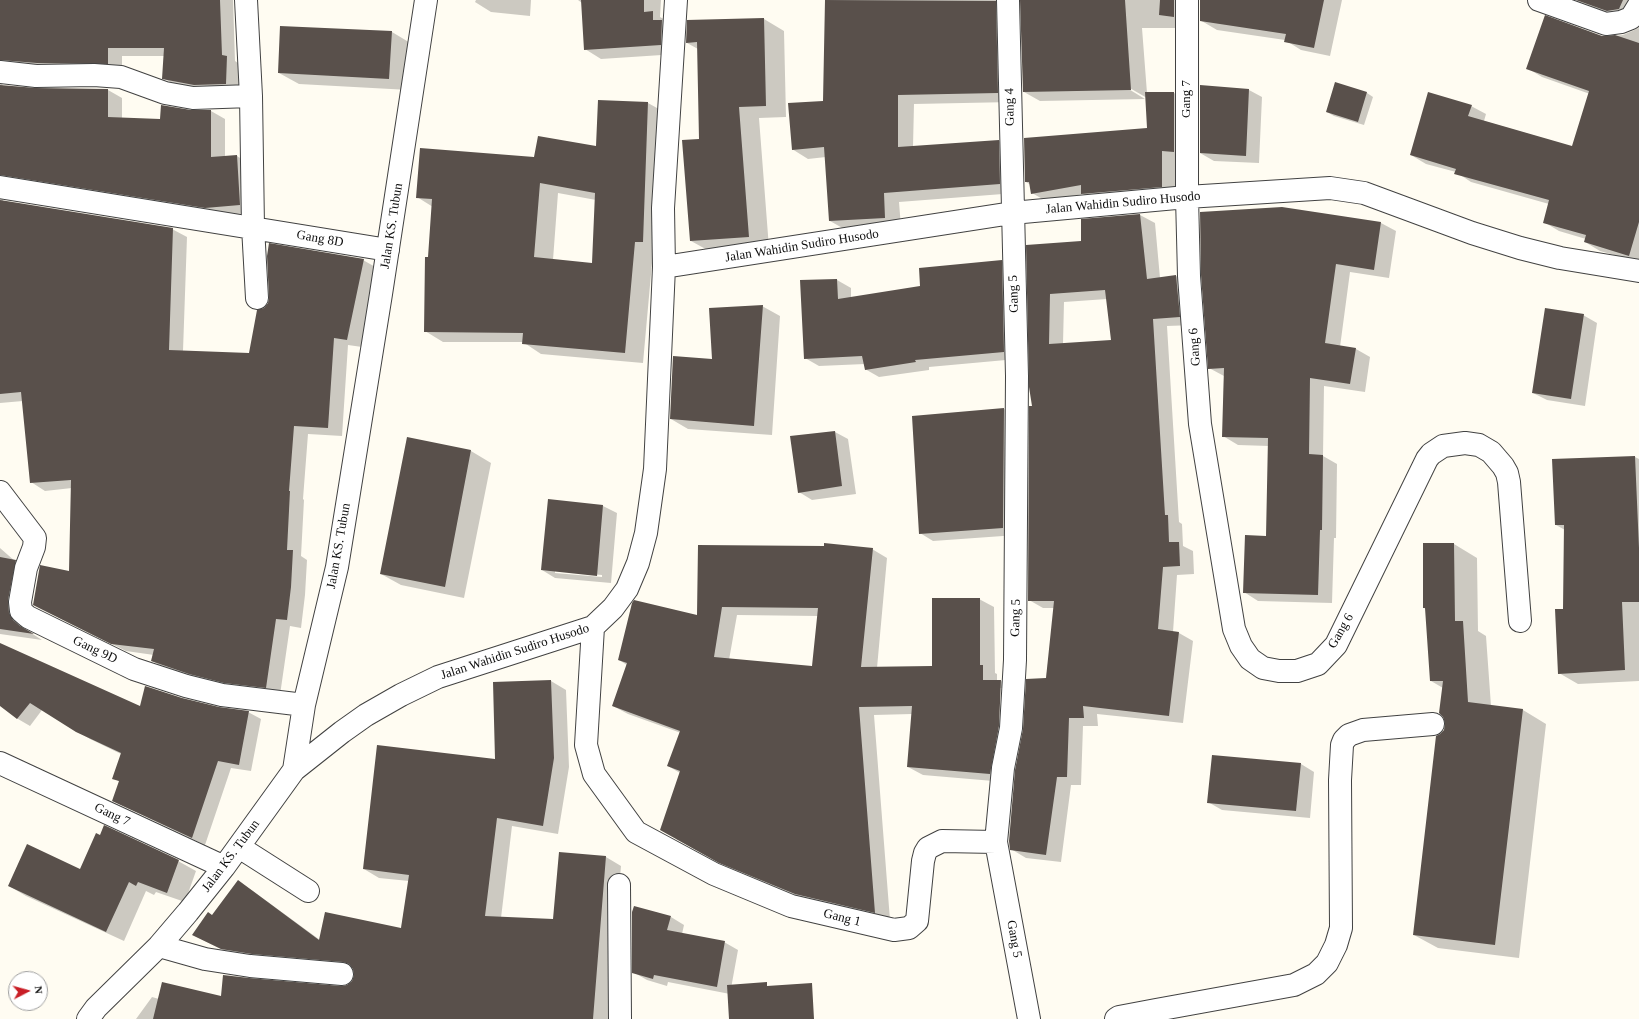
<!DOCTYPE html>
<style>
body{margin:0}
#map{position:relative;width:1639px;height:1019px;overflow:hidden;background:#fffcf2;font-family:Georgia,serif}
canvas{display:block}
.north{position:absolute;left:8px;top:971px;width:40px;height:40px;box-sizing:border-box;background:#fff;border:1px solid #9f9f9f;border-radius:50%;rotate:84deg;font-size:11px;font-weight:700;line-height:16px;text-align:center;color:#0f0f0f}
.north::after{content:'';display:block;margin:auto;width:14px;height:18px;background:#c91e26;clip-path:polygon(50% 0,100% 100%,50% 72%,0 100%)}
</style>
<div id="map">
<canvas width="1639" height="1019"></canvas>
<div class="north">N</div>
</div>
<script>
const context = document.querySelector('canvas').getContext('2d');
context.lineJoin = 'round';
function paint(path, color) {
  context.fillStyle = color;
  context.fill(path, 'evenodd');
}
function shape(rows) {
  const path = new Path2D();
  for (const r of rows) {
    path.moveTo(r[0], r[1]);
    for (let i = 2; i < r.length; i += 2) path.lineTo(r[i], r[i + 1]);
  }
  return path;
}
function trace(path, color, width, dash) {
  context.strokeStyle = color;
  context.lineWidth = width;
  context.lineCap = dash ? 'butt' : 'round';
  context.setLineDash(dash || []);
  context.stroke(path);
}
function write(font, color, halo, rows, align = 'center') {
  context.font = font + ' Georgia,serif';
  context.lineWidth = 4;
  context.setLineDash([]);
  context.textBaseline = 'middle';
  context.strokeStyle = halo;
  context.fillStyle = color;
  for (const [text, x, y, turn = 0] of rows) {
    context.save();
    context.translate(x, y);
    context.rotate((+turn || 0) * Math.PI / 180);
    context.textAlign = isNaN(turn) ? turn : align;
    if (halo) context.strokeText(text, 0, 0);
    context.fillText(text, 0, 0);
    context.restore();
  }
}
paint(shape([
 [0,0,233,0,235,61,241,65,240,92,177,86,163,78,164,56,122,56,122,71,1,80,3,86,36,90,108,90,122,98,122,119,161,120,191,111,211,111,225,119,225,157,237,156,251,165,254,213,220,215,2,194,3,201,172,229,187,237,183,351,250,354,363,260,377,268,362,347,348,345,342,436,308,434,303,499,304,500,301,556,307,560,305,595,301,628,290,626,280,695,239,690,166,669,152,661,154,655,126,651,48,612,70,573,72,488,45,491,31,482,23,401,0,403],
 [476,0,531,0,530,16,491,12,475,2],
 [578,0,661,0,660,17,669,22,677,54,601,59,585,49,582,3],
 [826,0,1016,0,1013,102,914,104,913,147,999,141,1015,150,1016,193,899,202,901,227,846,230,830,221,826,157,808,159,792,149,824,101],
 [1021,0,1195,0,1190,26,1175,23,1175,28,1142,28,1147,93,1174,93,1188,100,1188,159,1175,158,1175,194,1095,201,1083,194,1046,201,1032,193,1031,185,1026,182,1148,129,1147,98,1128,87,1127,88,1145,99,1040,101,1024,92],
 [1200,0,1342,0,1330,56,1301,50,1285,40,1217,30,1200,20],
 [1569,0,1639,0,1623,19],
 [764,19,784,31,786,117,759,118,769,248,711,252,691,241,700,140,698,49,687,43,688,21],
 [1639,28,1639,262,1600,251,1585,242,1586,239,1559,231,1544,222,1549,204,1471,182,1456,172,1426,164,1411,155,1471,106,1486,114,1484,121,1573,147,1590,94,1542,77,1527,68,1602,37,1623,35],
 [392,32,412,44,409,90,299,84,279,73],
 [1336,83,1367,93,1373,97,1364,125,1334,116,1327,112],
 [1249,90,1262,97,1259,163,1214,161,1200,153],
 [648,103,666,113,661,252,653,252,643,363,541,354,523,342,443,342,425,331,433,207,417,197,535,158,597,147],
 [558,193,596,200,593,264,553,260],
 [1282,208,1381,223,1396,231,1389,278,1350,272,1340,347,1356,349,1370,357,1365,392,1324,386,1323,456,1337,464,1336,538,1334,538,1332,603,1258,601,1244,592,1267,537,1269,446,1238,445,1223,436,1224,376,1209,368],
 [1140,215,1155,223,1160,278,1176,276,1191,284,1194,325,1167,326,1179,522,1182,524,1183,546,1193,551,1194,574,1177,575,1173,632,1179,633,1193,641,1183,723,1097,714,1098,726,1083,726,1081,785,1071,785,1061,862,1026,858,1011,849,1046,679,1055,608,1043,608,1029,600,1033,407,1027,246,1082,242,1082,220],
 [1107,299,1112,341,1063,344,1064,302],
 [1002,261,1015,269,1017,359,929,367,929,370,879,377,865,369,865,364,819,366,805,358,802,281,837,280,851,288,851,298,922,287],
 [762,306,780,316,772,435,688,429,671,419,713,360],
 [1583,315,1597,323,1585,406,1547,400,1533,393],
 [1004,409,1018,417,1017,535,933,541,920,533,913,417],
 [835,432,848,439,856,494,812,500,799,492],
 [408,438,471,451,491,463,464,598,401,585,381,574],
 [1635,457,1639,459,1639,681,1578,684,1559,673,1564,610,1565,530,1556,525],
 [549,500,603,506,617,513,611,583,555,578,542,570],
 [555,571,602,575,602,577,555,573],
 [1454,544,1477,558,1478,631,1486,636,1491,706,1523,710,1546,724,1519,958,1438,948,1414,935,1446,723,1443,688,1431,681,1426,609,1424,608],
 [699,546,872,549,887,558,877,668,933,667,979,599,994,607,995,673,997,674,997,681,1001,681,1016,689,1005,782,923,775,908,767,912,714,874,715,890,920,811,902,735,871,676,839,680,773,668,766,681,733,628,714,613,706,627,665,619,660,698,617],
 [737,615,818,616,813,667,729,660],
 [1000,688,1002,688,999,731,997,731],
 [0,548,16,562,28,568,21,621,25,629,42,640,0,634],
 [0,644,141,708,182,699,219,708,248,712,261,719,251,771,231,768,205,845,113,801,120,782,114,778,121,754,90,739,42,710,30,726,18,719,0,705],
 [551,681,566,690,569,767,558,834,512,826,501,918,554,920,560,853,606,857,621,866,609,1006,623,1019,136,1019,152,997,159,999,222,997,348,986,353,981,355,975,354,969,268,962,237,957,193,935,212,916,238,882,253,891,320,940,401,929,409,881,379,878,364,869,496,760],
 [1301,764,1314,772,1310,818,1222,810,1208,802],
 [178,861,196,871,185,902,156,892,154,895,146,891,124,941,26,896,9,886],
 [671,917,684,925,682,934,724,942,738,950,730,994,668,982,667,986,647,980,633,972]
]), '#0003');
paint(shape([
 [0,0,220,0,222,55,227,56,226,84,194,85,162,79,164,48,108,48,108,64,37,63,0,60],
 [581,0,644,0,644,12,653,11,653,20,662,20,661,45,584,50],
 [825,0,996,1,998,93,898,95,898,147,999,140,1000,184,884,193,885,218,829,221,824,147,792,150,788,103,823,101],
 [1020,0,1125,0,1131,90,1023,92],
 [1160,0,1174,0,1174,17,1159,15],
 [1200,0,1324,0,1314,48,1284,42,1286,34,1200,21],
 [1576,0,1623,0,1619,9,1607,11],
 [1545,15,1602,36,1615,35,1639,43,1639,222,1629,256,1584,242,1586,235,1543,223,1549,200,1454,174,1456,169,1410,155,1428,92,1472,105,1468,116,1572,146,1589,91,1526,69],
 [764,18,766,106,739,107,749,237,690,241,682,140,699,139,697,42,686,43,687,20],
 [280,26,392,31,389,79,278,73],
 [1335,82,1367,92,1358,122,1326,112],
 [0,85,36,88,108,89,108,117,160,119,161,105,191,110,211,110,211,157,237,155,240,205,205,208,0,175],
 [1200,85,1249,89,1246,156,1200,153],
 [1145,92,1174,92,1174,152,1162,151,1162,187,1081,194,1081,185,1031,194,1029,182,1025,182,1024,138,1147,128],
 [598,100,648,102,643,242,635,242,625,353,522,344,523,333,424,332,425,257,428,257,432,199,416,198,420,148,534,157,538,136,596,146],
 [540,183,595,193,592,263,534,257],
 [0,200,173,228,169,350,249,353,257,310,264,308,268,303,269,298,267,256,269,243,364,259,347,340,334,338,328,428,294,426,289,491,290,491,287,550,293,550,291,587,287,620,276,619,266,688,224,683,189,674,151,661,154,649,111,644,33,605,40,565,69,571,71,480,30,483,21,392,0,394],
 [1282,207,1381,222,1374,270,1336,264,1325,343,1356,348,1350,384,1310,378,1309,454,1323,455,1322,530,1320,530,1318,595,1243,593,1245,535,1266,536,1268,438,1222,437,1224,368,1208,369,1201,275,1200,212],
 [1140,214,1147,279,1176,275,1180,317,1153,319,1165,515,1168,515,1169,542,1179,542,1180,566,1163,567,1158,629,1179,632,1169,716,1083,706,1084,718,1069,718,1067,777,1057,777,1046,855,1010,850,1009,841,1015,770,1023,729,1026,679,1046,678,1054,601,1028,601,1029,406,1032,406,1029,387,1026,245,1081,241,1081,219],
 [1105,290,1111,340,1049,344,1050,294],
 [1002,260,1004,352,915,360,916,362,865,370,862,356,804,359,800,280,837,279,838,299,920,286,919,268],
 [763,305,754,426,670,419,673,356,712,359,709,308],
 [1545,308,1584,314,1571,399,1532,393],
 [1004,408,1003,528,919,534,912,416],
 [835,431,842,486,798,493,790,436],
 [407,437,471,450,445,587,380,574],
 [1635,456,1639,548,1639,602,1622,602,1625,670,1558,674,1555,609,1563,609,1564,525,1555,525,1552,459],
 [548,499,603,505,597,576,541,570],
 [824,543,873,548,861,667,932,666,932,598,980,598,980,665,983,665,983,680,1001,680,999,726,990,774,907,767,912,706,859,707,875,913,795,894,719,863,660,830,680,771,667,766,680,731,612,706,627,663,618,660,632,603,634,600,697,615,698,545,824,546],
 [722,607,818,608,812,666,714,657],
 [1423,543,1454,543,1455,621,1463,621,1468,702,1523,709,1495,945,1413,935,1436,736,1440,734,1444,730,1445,723,1443,717,1439,713,1443,681,1430,681,1425,608,1423,608],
 [0,557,16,560,8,600,9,613,13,620,20,626,34,634,0,629],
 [0,643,140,706,145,686,182,698,219,707,249,711,239,765,218,761,192,838,112,801,119,781,112,779,121,753,76,732,30,703,17,719,0,706],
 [551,680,554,758,543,826,497,818,485,916,553,919,559,852,606,856,593,1019,153,1019,162,982,221,996,223,975,249,978,341,986,347,985,352,981,354,975,353,969,349,964,343,962,252,954,221,949,192,935,208,912,212,915,238,880,319,940,325,912,401,928,409,875,363,869,377,745,495,759,493,682],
 [1212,755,1301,763,1296,811,1207,803],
 [104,825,179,860,167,893,138,882,136,886,129,882,106,932,8,886,27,844,80,869,96,833,100,835],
 [634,906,671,916,667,930,725,941,717,987,654,975,653,979,632,973,632,912],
 [767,982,767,986,812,983,814,1019,729,1019,727,985]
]), '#59504b');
const minor = shape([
 [246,0,251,96,253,227,257,298],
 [1008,0,1017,376,1015,660,1011,728,1003,768,996,842,1029,1019],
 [1187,0,1187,197,1189,276,1200,424,1234,629,1241,646,1250,659,1263,668,1279,671,1297,671,1318,664,1336,645,1427,459,1431,454,1443,446,1465,443,1479,445,1491,452,1503,466,1507,473,1509,482,1520,621],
 [1539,0,1606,24,1621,22,1631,18,1639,5],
 [0,72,36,76,94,75,121,77,165,93,193,98,251,96],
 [0,187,388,250],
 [664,267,663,208,676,0],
 [0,492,35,538,34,547,26,568,20,602,21,611,28,617,134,669,186,686,222,695,304,705],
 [593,627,586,745,594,774,636,832,714,874,791,906,894,930,909,928,917,921,923,861,925,853,928,848,942,841,996,842],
 [0,763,224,867],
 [294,770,342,732,366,715,401,695,438,677,593,627,613,608,627,589,638,563,646,533,655,469,664,267,1012,213,1187,197,1330,188,1364,193,1472,233,1520,248,1560,258,1639,271],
 [239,847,308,891],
 [619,885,620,1019],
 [159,946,205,959,250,966,342,974],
 [88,1019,96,1008,159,946,188,912,224,867,294,770,304,705,337,567,381,294,426,0],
 [1116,1019,1119,1017,1156,1010,1294,985,1316,974,1327,963,1336,945,1341,928,1340,780,1342,745,1344,740,1349,735,1363,730,1433,724]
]);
trace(minor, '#424242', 24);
trace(minor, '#fff', 22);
write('13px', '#0f0f0f', '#fff', [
 ["Gang 7",1187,99,-90],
 ["Gang 4",1010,107,-91],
 ["Jalan Wahidin Sudiro Husodo",1123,203,-5],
 ["Jalan KS. Tubun",392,226,-81],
 ["Gang 8D",320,239,10],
 ["Jalan Wahidin Sudiro Husodo",802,246,-9],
 ["Gang 5",1014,294,-92],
 ["Gang 6",1195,347,-94],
 ["Jalan KS. Tubun",339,546,-80],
 ["Gang 5",1016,618,-89],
 ["Gang 6",1341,631,-60],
 ["Gang 9D",95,650,25],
 ["Jalan Wahidin Sudiro Husodo",515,652,-18],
 ["Gang 7",112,815,25],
 ["Jalan KS. Tubun",231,856,-53],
 ["Gang 1",842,918,14],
 ["Gang 5",1014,939,80]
]);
</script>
